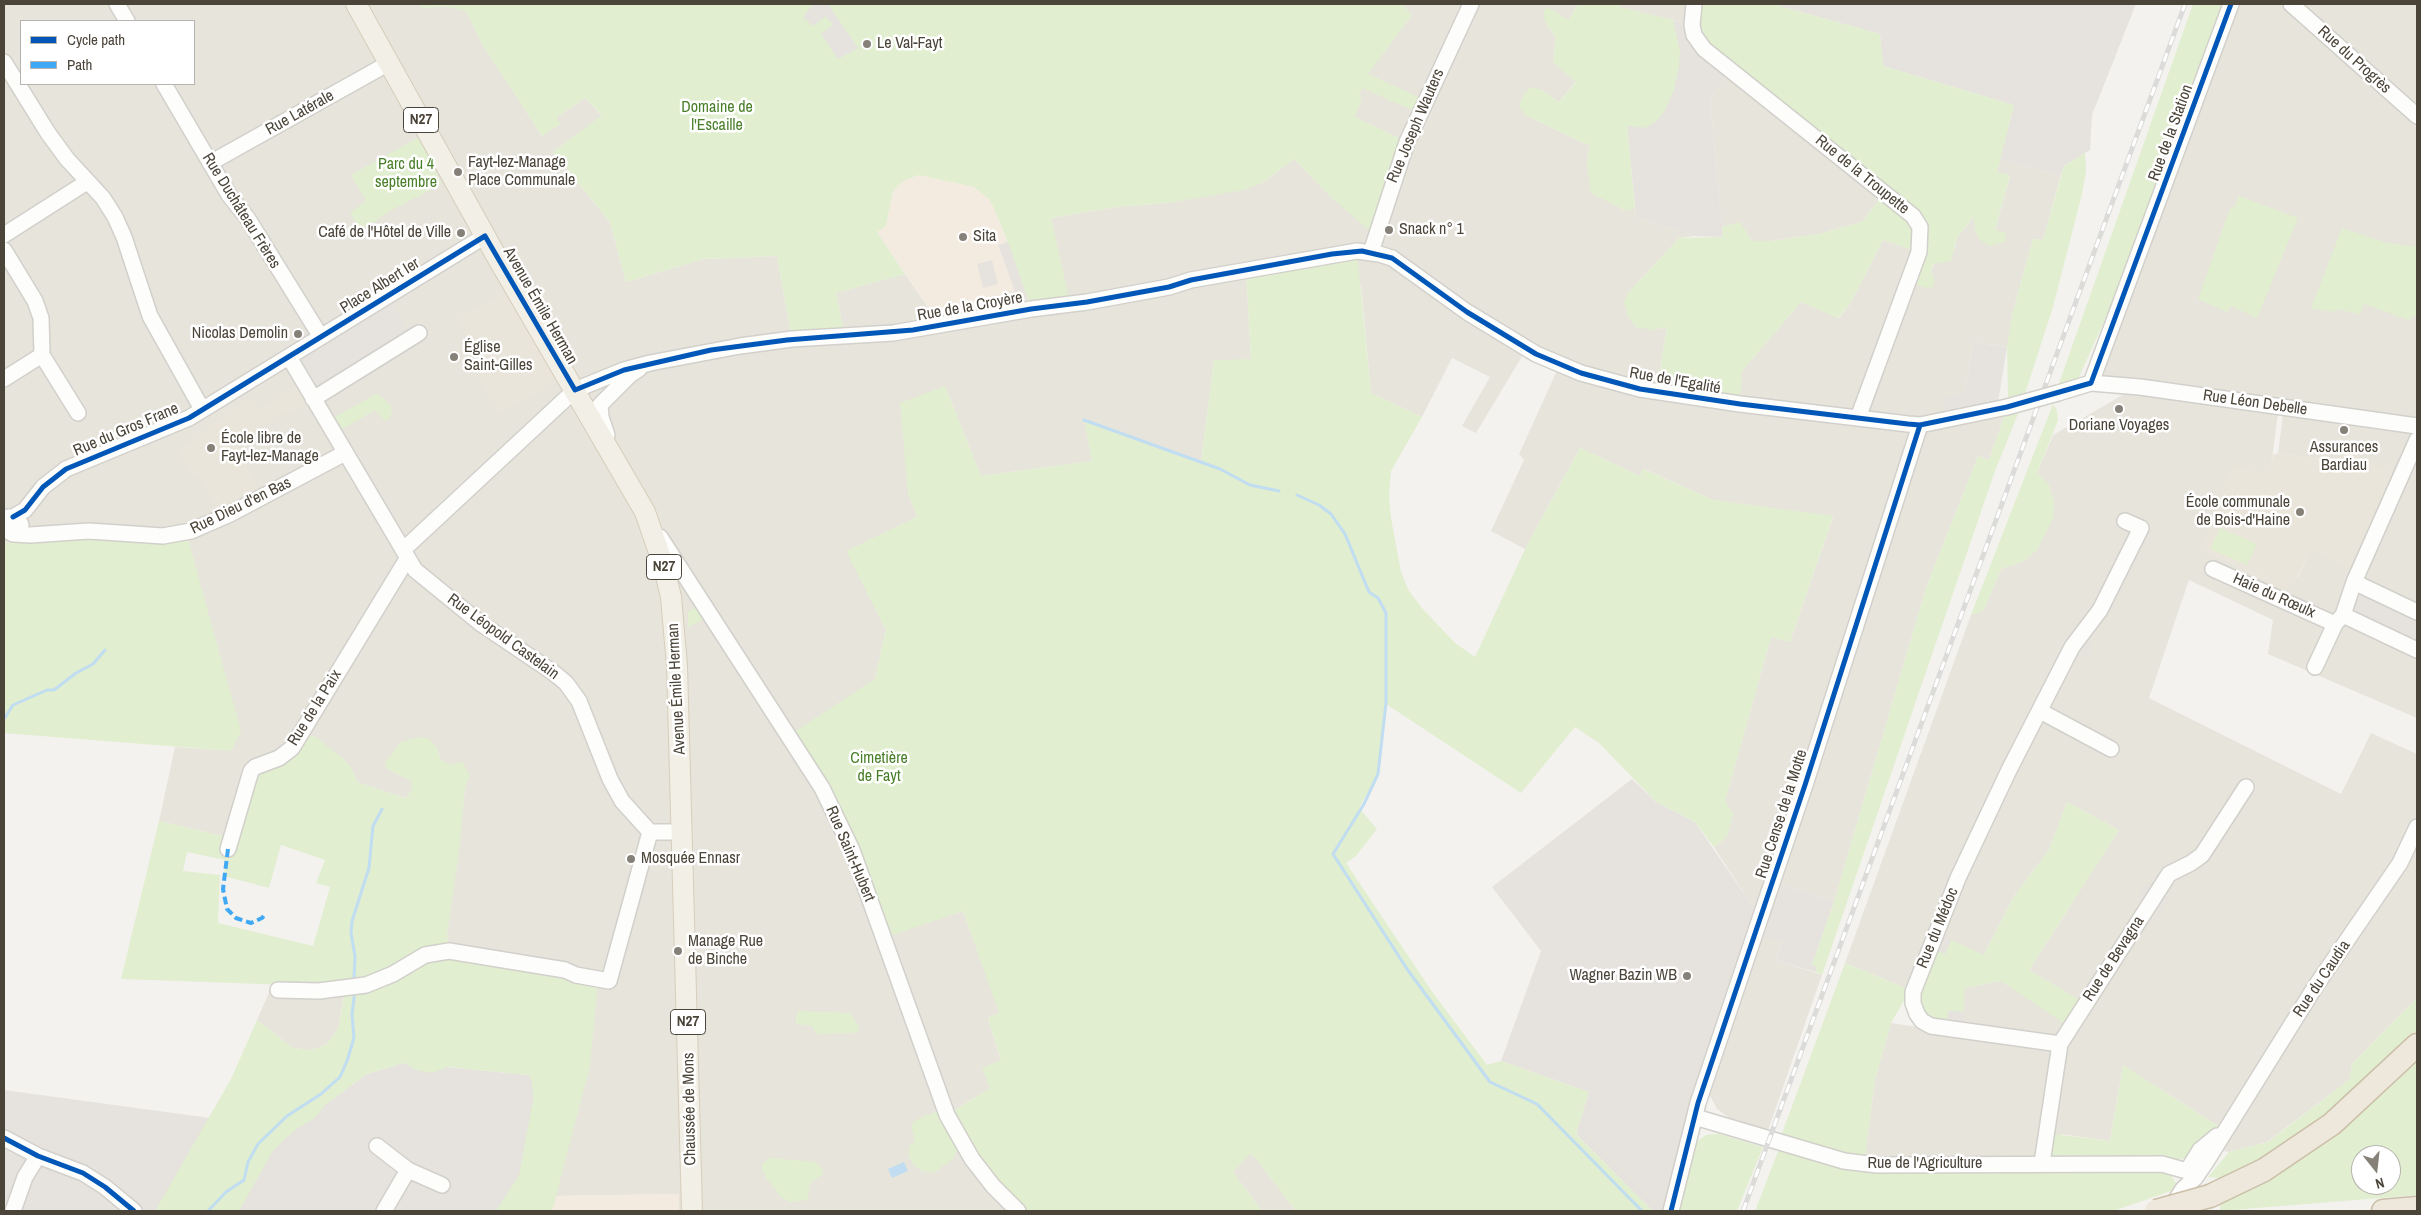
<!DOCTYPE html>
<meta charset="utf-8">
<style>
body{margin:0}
#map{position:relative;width:2421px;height:1215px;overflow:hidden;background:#f4f2ee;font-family:"Archivo Narrow",sans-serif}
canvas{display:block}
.frame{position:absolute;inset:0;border:5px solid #4b4439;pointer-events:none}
.legend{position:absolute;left:20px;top:20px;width:175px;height:65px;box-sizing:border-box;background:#fff;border:1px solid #b7b4b0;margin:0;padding:6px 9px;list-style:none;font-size:15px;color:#4b4439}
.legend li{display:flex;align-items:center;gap:10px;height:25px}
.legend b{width:25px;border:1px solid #b7b4b0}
.north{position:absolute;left:2351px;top:1145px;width:50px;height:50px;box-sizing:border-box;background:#fff;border:1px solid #b7b4b0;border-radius:50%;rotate:164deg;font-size:14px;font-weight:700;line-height:20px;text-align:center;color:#4b4439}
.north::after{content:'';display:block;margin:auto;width:18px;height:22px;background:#868178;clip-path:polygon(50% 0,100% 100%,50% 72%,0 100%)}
</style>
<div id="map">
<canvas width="2421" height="1215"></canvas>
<div class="frame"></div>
<ul class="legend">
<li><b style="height:6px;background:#0057b8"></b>Cycle path</li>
<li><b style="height:6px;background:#3fa9f5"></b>Path</li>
</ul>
<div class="north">N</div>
</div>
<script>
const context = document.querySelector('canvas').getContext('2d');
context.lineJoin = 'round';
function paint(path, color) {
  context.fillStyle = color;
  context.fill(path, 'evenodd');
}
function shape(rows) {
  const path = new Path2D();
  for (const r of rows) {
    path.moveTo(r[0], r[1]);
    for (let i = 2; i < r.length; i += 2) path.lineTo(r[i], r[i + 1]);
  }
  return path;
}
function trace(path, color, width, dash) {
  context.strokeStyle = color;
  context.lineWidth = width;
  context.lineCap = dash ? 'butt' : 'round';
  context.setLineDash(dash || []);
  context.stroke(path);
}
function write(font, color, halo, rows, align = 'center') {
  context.font = font + ' "Archivo Narrow",sans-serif';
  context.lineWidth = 5;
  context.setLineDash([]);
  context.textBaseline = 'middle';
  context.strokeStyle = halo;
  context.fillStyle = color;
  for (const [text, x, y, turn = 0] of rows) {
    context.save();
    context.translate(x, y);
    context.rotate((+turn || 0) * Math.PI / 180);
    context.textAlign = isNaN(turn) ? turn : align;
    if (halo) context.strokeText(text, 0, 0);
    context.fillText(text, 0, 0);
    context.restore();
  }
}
paint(shape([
 [4,4,419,4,423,8,442,6,466,10,482,44,542,136,560,124,556,117,585,98,602,116,553,152,610,222,626,282,704,259,777,256,792,339,845,337,836,293,905,274,941,326,1069,303,1051,218,1116,207,1167,203,1262,183,1294,159,1332,198,1399,138,1354,117,1362,98,1359,97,1362,87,1419,113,1424,100,1367,74,1412,15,1402,4,1578,4,1569,20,1564,18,1545,22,1556,37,1553,62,1576,81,1559,102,1542,90,1525,115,1590,146,1587,161,1623,210,1635,208,1636,217,1695,236,1679,238,1628,293,1652,330,1667,327,1656,392,1742,371,1801,302,1839,318,1850,304,1883,240,1919,252,1934,277,1931,271,1934,264,1955,248,1957,238,1974,216,1995,230,2010,176,1997,172,2000,159,2061,175,2043,240,2033,239,2012,315,2007,347,1973,342,1965,393,2005,414,1989,460,1978,456,1926,588,1834,902,1773,881,1764,908,1751,904,1714,847,1727,837,1733,813,1725,801,1771,637,1790,642,1833,517,1713,500,1644,469,1640,476,1580,448,1525,549,1491,531,1524,460,1519,454,1560,364,1527,348,1476,433,1462,426,1490,377,1452,358,1422,417,1371,393,1361,286,1246,269,1251,360,1214,361,1201,463,1085,420,1092,461,981,476,945,386,908,493,917,517,847,551,886,630,875,679,789,736,822,788,884,937,963,911,1000,1013,988,1018,1001,1061,990,1088,947,1115,1018,1211,679,1211,679,1194,555,1196,590,1066,449,948,447,935,465,788,469,776,441,760,436,746,386,768,411,781,413,790,405,798,357,782,352,769,342,758,231,838,159,821,175,747,230,751,215,643,188,539,164,543,89,537,4,543],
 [21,21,194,21,194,84,21,84],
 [1619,4,1694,4,1692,25,1620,7],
 [2231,4,2417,4,2417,718,2268,654,2273,620,2189,580,2149,698,2341,794,2371,733,2417,754,2417,998,2352,1064,2350,1079,2267,1142,2229,1152,2214,1149,2224,1130,2123,1065,2110,1141,2061,1134,2042,1163,1864,1164,1875,1079,1891,1023,1930,1029,1965,988,2001,981,2065,1023,2080,1001,2029,970,2119,830,2067,802,2049,850,2014,896,1984,955,1910,990,1845,963,1971,615,1984,610,2001,569,2024,561,2051,492,2048,484,2037,473,2053,435,2128,392,2091,383],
 [2284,407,2278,453,2324,460,2338,466,2345,451,2353,455,2359,573,2311,549,2298,577,2294,576,2263,592,2267,580,2201,548,2270,475,2278,413],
 [1731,70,1881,197,1862,222,1819,234,1771,241,1752,241,1740,223,1722,227,1710,99],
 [1756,933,1782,942,1776,960,1822,975,1767,1133,1729,1118,1717,1109,1709,1094,1731,1006],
 [273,983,346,986,338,1029,326,1045,311,1050,293,1048,257,1020],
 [1249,1154,1254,1156,1296,1211,1262,1211,1233,1172]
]), '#e7e4dc');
paint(shape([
 [919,175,974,187,990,200,1002,227,1031,309,941,326,877,232,886,226,893,191,903,181],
 [679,1194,679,1211,552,1211,555,1196]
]), '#f3ebdf');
paint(shape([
 [1772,4,2136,4,2092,115,2090,150,2064,166,2061,175,2000,159,2014,105,1883,66,1880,34],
 [1620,7,1692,25,1731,70,1710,99,1723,237,1695,236,1636,217,1627,125],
 [1632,779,1656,802,1695,822,1751,904,1764,908,1773,881,1834,902,1812,965,1817,967,1815,972,1776,960,1782,942,1756,934,1669,1211,1653,1211,1576,1134,1589,1092,1501,1061,1541,951,1492,887],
 [404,1063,529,1075,590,1066,552,1211,4,1211,4,1090,254,1124,326,1104,367,1074]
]), '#e6e2de');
paint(shape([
 [502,293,507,293,558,378,540,391,500,413,476,375,486,369,457,319],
 [296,385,307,404,271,420,238,443,259,489,218,511,198,474,194,476,177,452,250,397,259,410],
 [2345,451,2402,476,2358,573,2311,550,2297,577,2294,576,2282,600,2263,592,2267,580,2201,548,2232,465,2269,475,2273,455,2278,453,2324,460,2337,466]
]), '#eae5da');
paint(shape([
 [419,4,1402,4,1412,15,1368,74,1425,100,1419,113,1362,88,1359,96,1362,98,1355,117,1407,142,1375,236,1332,198,1294,159,1262,183,1244,190,1167,203,1116,207,1051,218,1070,303,1031,309,1002,227,990,200,974,187,919,175,903,181,893,191,886,226,877,232,905,274,836,293,845,337,792,339,777,256,704,259,626,282,610,222,553,152,602,115,585,98,557,117,560,124,542,136,482,44,466,11,442,6,422,8],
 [1578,4,1619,4,1620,7,1673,20,1680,51,1679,66,1674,90,1664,112,1656,122,1645,128,1627,126,1635,208,1630,210,1624,210,1591,193,1587,161,1590,146,1525,115,1519,107,1523,95,1531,87,1542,90,1559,102,1576,82,1553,62,1556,37,1545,22,1543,14,1545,9,1548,8,1569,20],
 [1694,4,1772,4,1880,34,1883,66,2014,105,1997,172,2010,175,1995,230,2006,233,2005,242,1989,246,1979,239,1975,230,1974,216,1957,238,1951,261,1933,264,1931,271,1935,282,1932,287,1927,288,1908,282,1919,252,1883,240,1850,304,1838,318,1801,302,1742,371,1740,404,1656,392,1667,327,1652,330,1636,327,1628,316,1624,302,1628,293,1679,238,1723,237,1722,227,1740,222,1752,241,1771,241,1819,234,1862,222,1881,197,1704,49],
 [2193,4,2231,4,2121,307,2107,315,2078,379,2058,386],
 [419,137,442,184,390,211,361,231,350,213,366,201,351,175],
 [2085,153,2086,171,2082,194,2053,307,2025,394,2008,397,2007,347,2012,315,2033,239,2043,240,2064,166],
 [2239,196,2298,218,2257,318,2231,306,2227,312,2198,299,2231,206,2235,207],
 [2342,228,2387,243,2417,247,2417,316,2413,316,2409,320,2364,304,2360,314,2336,309,2335,312,2311,308],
 [1357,251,1371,393,1422,417,1391,471,1389,494,1391,518,1401,572,1409,591,1422,608,1455,643,1475,657,1525,549,1580,448,1640,476,1643,469,1713,500,1833,516,1790,642,1771,637,1725,801,1733,813,1727,837,1714,847,1695,822,1656,802,1599,743,1575,727,1521,793,1386,704,1378,774,1359,808,1377,829,1356,856,1346,863,1433,993,1487,1065,1501,1061,1589,1092,1576,1134,1653,1211,1296,1211,1254,1156,1250,1154,1233,1172,1262,1211,1018,1211,947,1115,990,1088,982,1068,1001,1060,988,1018,999,1013,963,911,884,938,852,850,788,736,875,679,886,630,846,551,917,517,908,493,900,403,945,386,981,476,1092,461,1084,420,1201,463,1214,360,1251,359,1246,269],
 [377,394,391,405,392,413,389,419,385,421,375,410,339,431,332,421,334,417],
 [2053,404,2057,410,2058,420,2037,473,2048,483,2054,501,2053,519,2037,550,2024,561,2001,569,1984,610,1971,615],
 [2005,414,2018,414,1995,471,1822,975,1815,972,1817,967,1812,965,1834,902,1926,588,1978,456,1989,460],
 [2220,528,2257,544,2247,565,2210,549],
 [89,537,164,543,188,539,241,731,231,751,4,733,4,543],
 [696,607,706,618,688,627,688,612],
 [311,736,316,737,342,758,352,769,357,782,405,798,412,790,411,781,386,768,385,763,401,742,419,737,428,738,436,746,441,760,452,765,458,762,464,764,469,776,465,788,459,852,447,935,449,947,599,971,590,1066,552,1211,496,1211,519,1175,533,1100,532,1081,529,1075,448,1067,432,1073,417,1070,404,1063,367,1074,326,1104,315,1118,298,1128,286,1138,273,1151,239,1211,155,1211,231,1079,257,1020,293,1048,311,1050,326,1045,338,1029,346,987,121,979,159,821,231,838,248,777,303,738],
 [281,845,325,860,316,883,330,887,313,946,218,923,220,875,183,871,187,852,225,860,224,876,269,888],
 [2067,802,2119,830,2029,970,2081,1001,2065,1024,2001,981,1965,988,1963,1012,1948,1011,1947,1028,1931,1026,1913,1003,1931,947,1945,954,1951,940,1984,955,2014,896,2049,850],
 [1845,963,1910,990,1891,1023,1875,1079,1864,1164,1781,1136],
 [2417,998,2417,1030,2341,1105,2305,1132,2244,1169,2221,1178,2208,1177,2229,1152,2268,1142,2350,1079,2352,1064],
 [799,1011,850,1013,859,1027,858,1031,853,1033,816,1034,812,1026,796,1024,796,1016],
 [2417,1051,2417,1195,2220,1211,2220,1197],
 [2361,1155,2391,1155,2391,1185,2361,1185],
 [2123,1065,2224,1130,2189,1157,2183,1159,2169,1161,2042,1163,2046,1133,2110,1141],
 [935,1112,940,1112,955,1140,957,1151,952,1160,933,1173,922,1171,914,1165,908,1156,909,1146,915,1141,911,1125,916,1120],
 [1719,1134,1763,1147,1737,1211,1679,1211,1695,1143,1706,1135],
 [1779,1149,1850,1169,1880,1172,2161,1171,2171,1175,2176,1183,2177,1189,2113,1211,1755,1211],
 [770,1158,815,1162,823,1169,823,1174,810,1183,808,1200,790,1202,782,1198,766,1178,762,1168,762,1164]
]), '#e1eecf');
paint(shape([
 [813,4,828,4,858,48,838,59,821,34,833,25,826,16,813,26,803,17],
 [1008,242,1028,300,991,308,989,297,1015,291,998,245],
 [992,260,998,284,983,288,977,264],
 [390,302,409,333,316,389,298,359],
 [1973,342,2007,347,1997,409,1945,419,1944,398,1965,393],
 [2354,582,2417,612,2417,650,2349,617],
 [2080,637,2094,644,2087,656,2071,649],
 [2148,882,2170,898,2161,912,2138,897],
 [1742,929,1749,938,1724,956,1717,947],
 [1936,933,1951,940,1945,954,1931,947],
 [1948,1011,1963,1012,1961,1030,1947,1028]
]), '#e6e3df');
paint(shape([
 [904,1162,908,1171,892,1178,888,1169]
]), '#c0ddf1');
trace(shape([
 [1084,420,1220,469,1250,485,1279,491],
 [1297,495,1319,505,1331,514,1345,534,1369,592,1378,598,1386,613,1386,703,1378,774,1364,804,1333,854,1407,969,1490,1082,1537,1104,1642,1211],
 [4,719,13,705,47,690,54,690,76,673,93,664,105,650],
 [354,977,355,956,351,933,352,921,369,868,373,826,382,809],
 [208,1211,226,1192,244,1180,248,1162,258,1144,287,1116,321,1094,340,1077,347,1061,354,1038,352,1014,355,990]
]), '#c0ddf1', 3);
const minor = shape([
 [117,4,127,21],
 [1694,4,1692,25,1694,35,1704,49,1913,216,1920,227,1919,252,1858,418],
 [2291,4,2417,116],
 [4,62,48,133,67,159,103,198,115,217,124,237,150,316,202,409],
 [164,84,229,195,248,219,321,337],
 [210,163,389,63],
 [4,235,87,182],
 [4,250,35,301,41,318,42,355,78,413],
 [1371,252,1407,142,1471,4],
 [289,357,415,570,480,623,554,673,566,683,579,701,610,779,622,801,650,832,682,832],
 [4,379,42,355],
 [2091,383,2231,4],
 [2058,393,2091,383,2140,387,2417,426],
 [313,399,419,333],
 [607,435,601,417,600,405,630,375,639,369],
 [13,517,25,510,43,487,66,469,189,418,485,236],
 [4,522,8,517,13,517,19,521,21,525,19,530,13,534,4,529],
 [15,534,30,535,89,531,163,536,191,531,230,514,345,453],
 [660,537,822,788,852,850,947,1115,972,1159,993,1186,1018,1211],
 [403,550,575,390,624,370,650,363,740,346,792,339,893,333,1031,309,1087,302,1169,287,1191,280,1357,251,1379,254,1392,258,1467,312,1536,354,1581,373,1640,389,1740,404,1908,424,1920,425,2007,407],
 [2213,569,2335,624],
 [2354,582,2417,612],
 [2343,615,2417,650],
 [2315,667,2335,624,2343,615,2354,582,2417,440],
 [2040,711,2111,749],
 [228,849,251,771,255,767,279,758,292,748,407,559],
 [278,990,319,991,366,985,393,974,425,955,449,951,565,970,576,975,609,981,650,832],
 [2060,1044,1931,1026,1922,1021,1917,1014,1913,1003,1913,992,1958,878,2009,770,2072,647,2100,610,2141,528,2125,521],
 [1695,1117,1844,1161,1877,1165,2162,1164,2187,1171,2206,1162],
 [4,1138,38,1156,83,1173,105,1187,134,1211],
 [377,1146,408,1170],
 [2042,1163,2060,1044,2169,874,2191,863,2202,855,2246,787],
 [2187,1171,2200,1150,2217,1136],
 [2170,1209,2183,1189,2195,1178,2206,1162,2315,987,2400,863,2417,827],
 [13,1211,25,1177,38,1156],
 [384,1211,408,1170,442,1185],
 [1671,1211,1698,1103,1805,785,1920,425]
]);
const major = shape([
 [356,4,498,259,645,512,663,564,671,597,677,666,692,1211]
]);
const highway = shape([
 [2210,1196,2264,1170,2332,1124,2417,1045],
 [2383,1211,2417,1208]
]);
trace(minor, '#d2d0cb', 18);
trace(major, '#d6cebb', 22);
trace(highway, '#ccbfa9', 25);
trace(minor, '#fdfdfc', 15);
trace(major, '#f2efe6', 20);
trace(highway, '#ede8db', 22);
const rail = shape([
 [1743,1211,2185,4]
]);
trace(rail, '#dbdbda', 5);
trace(rail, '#fff', 3, [9]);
const minorBridge = shape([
 [2007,407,2058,393]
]);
const highwayBridge = shape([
 [2156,1211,2210,1196]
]);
trace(minorBridge, '#d2d0cb', 18, []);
trace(highwayBridge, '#ccbfa9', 25, []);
trace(minorBridge, '#fdfdfc', 15);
trace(highwayBridge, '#ede8db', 22);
trace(shape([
 [228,849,223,889,227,909,236,918,251,923,262,918,266,913]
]), '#3fa9f5', 4, [8, 4]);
trace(shape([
 [13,517,25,510,43,487,66,469,189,418,485,236,575,390,624,370,711,350,787,340,913,330,1031,309,1087,302,1169,287,1191,280,1332,254,1362,251,1392,258,1467,312,1536,354,1581,373,1640,389,1740,404,1908,424,1920,425,2007,407,2091,383,2231,4],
 [4,1138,38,1156,83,1173,105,1187,134,1211],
 [1671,1211,1698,1103,1805,785,1920,425]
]), '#0057b8', 5);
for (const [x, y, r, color] of [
 [867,44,5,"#868178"],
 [458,172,5,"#868178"],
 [1389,230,5,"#868178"],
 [461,233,5,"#868178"],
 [963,237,5,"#868178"],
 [298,334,5,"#868178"],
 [454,357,5,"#868178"],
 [2119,409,5,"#868178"],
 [2344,430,5,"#868178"],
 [211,448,5,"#868178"],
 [2300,512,5,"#868178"],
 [631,859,5,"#868178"],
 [678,951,5,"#868178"],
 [1687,976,5,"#868178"]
]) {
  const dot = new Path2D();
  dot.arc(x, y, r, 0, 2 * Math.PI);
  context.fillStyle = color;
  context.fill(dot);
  trace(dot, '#fff', 2);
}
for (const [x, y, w] of [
 [421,120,35],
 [664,567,35],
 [688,1022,35]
]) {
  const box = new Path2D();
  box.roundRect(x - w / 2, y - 12.5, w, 25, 4);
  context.fillStyle = '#fff';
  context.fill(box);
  trace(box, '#4b4439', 1);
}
write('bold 15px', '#4b4439', null, [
 ["N27",421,120],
 ["N27",664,567],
 ["N27",688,1022]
]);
write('16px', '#4b4439', '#fff', [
 ["Le Val-Fayt",877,44],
 ["Fayt-lez-Manage",468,163],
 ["Place Communale",468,181],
 ["Snack n° 1",1399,230],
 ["Café de l'Hôtel de Ville",451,233,"right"],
 ["Sita",973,237],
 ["Nicolas Demolin",288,334,"right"],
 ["Église",464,348],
 ["Saint-Gilles",464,366],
 ["Doriane Voyages",2119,426,"center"],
 ["École libre de",221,439],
 ["Fayt-lez-Manage",221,457],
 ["Assurances",2344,448,"center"],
 ["Bardiau",2344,466,"center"],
 ["École communale",2290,503,"right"],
 ["de Bois-d'Haine",2290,521,"right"],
 ["Mosquée Ennasr",641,859],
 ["Manage Rue",688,942],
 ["de Binche",688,960],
 ["Wagner Bazin WB",1677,976,"right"]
], 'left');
write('16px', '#4b4439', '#fff', [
 ["Rue du Progrès",2354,60,42],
 ["Rue Latérale",300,113,-29],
 ["Rue Joseph Wauters",1416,126,-67],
 ["Rue de la Station",2171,133,-70],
 ["Rue de la Troupette",1862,175,39],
 ["Rue Duchâteau Frères",241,211,58],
 ["Place Albert Ier",380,286,-32],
 ["Avenue Émile Herman",540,306,60],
 ["Rue de la Croyère",970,307,-10],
 ["Rue de l'Egalité",1675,381,10],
 ["Rue Léon Debelle",2255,403,8],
 ["Rue du Gros Frane",126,430,-23],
 ["Rue Dieu d'en Bas",241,506,-26],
 ["Haie du Rœulx",2274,596,24],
 ["Rue Léopold Castelain",503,637,36],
 ["Avenue Émile Herman",677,689,-93],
 ["Rue de la Paix",315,708,-58],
 ["Rue Cense de la Motte",1782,814,-72],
 ["Rue Saint-Hubert",850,854,67],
 ["Rue du Médoc",1938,928,-68],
 ["Rue de Bevagna",2114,959,-57],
 ["Rue du Caudia",2322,979,-56],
 ["Chaussée de Mons",690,1109,-91],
 ["Rue de l'Agriculture",1925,1164]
]);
write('16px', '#4a7f2a', '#fff', [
 ["Domaine de",717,108],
 ["l'Escaille",717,126],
 ["Parc du 4",406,165],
 ["septembre",406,183],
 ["Cimetière",879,759],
 ["de Fayt",879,777]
]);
</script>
